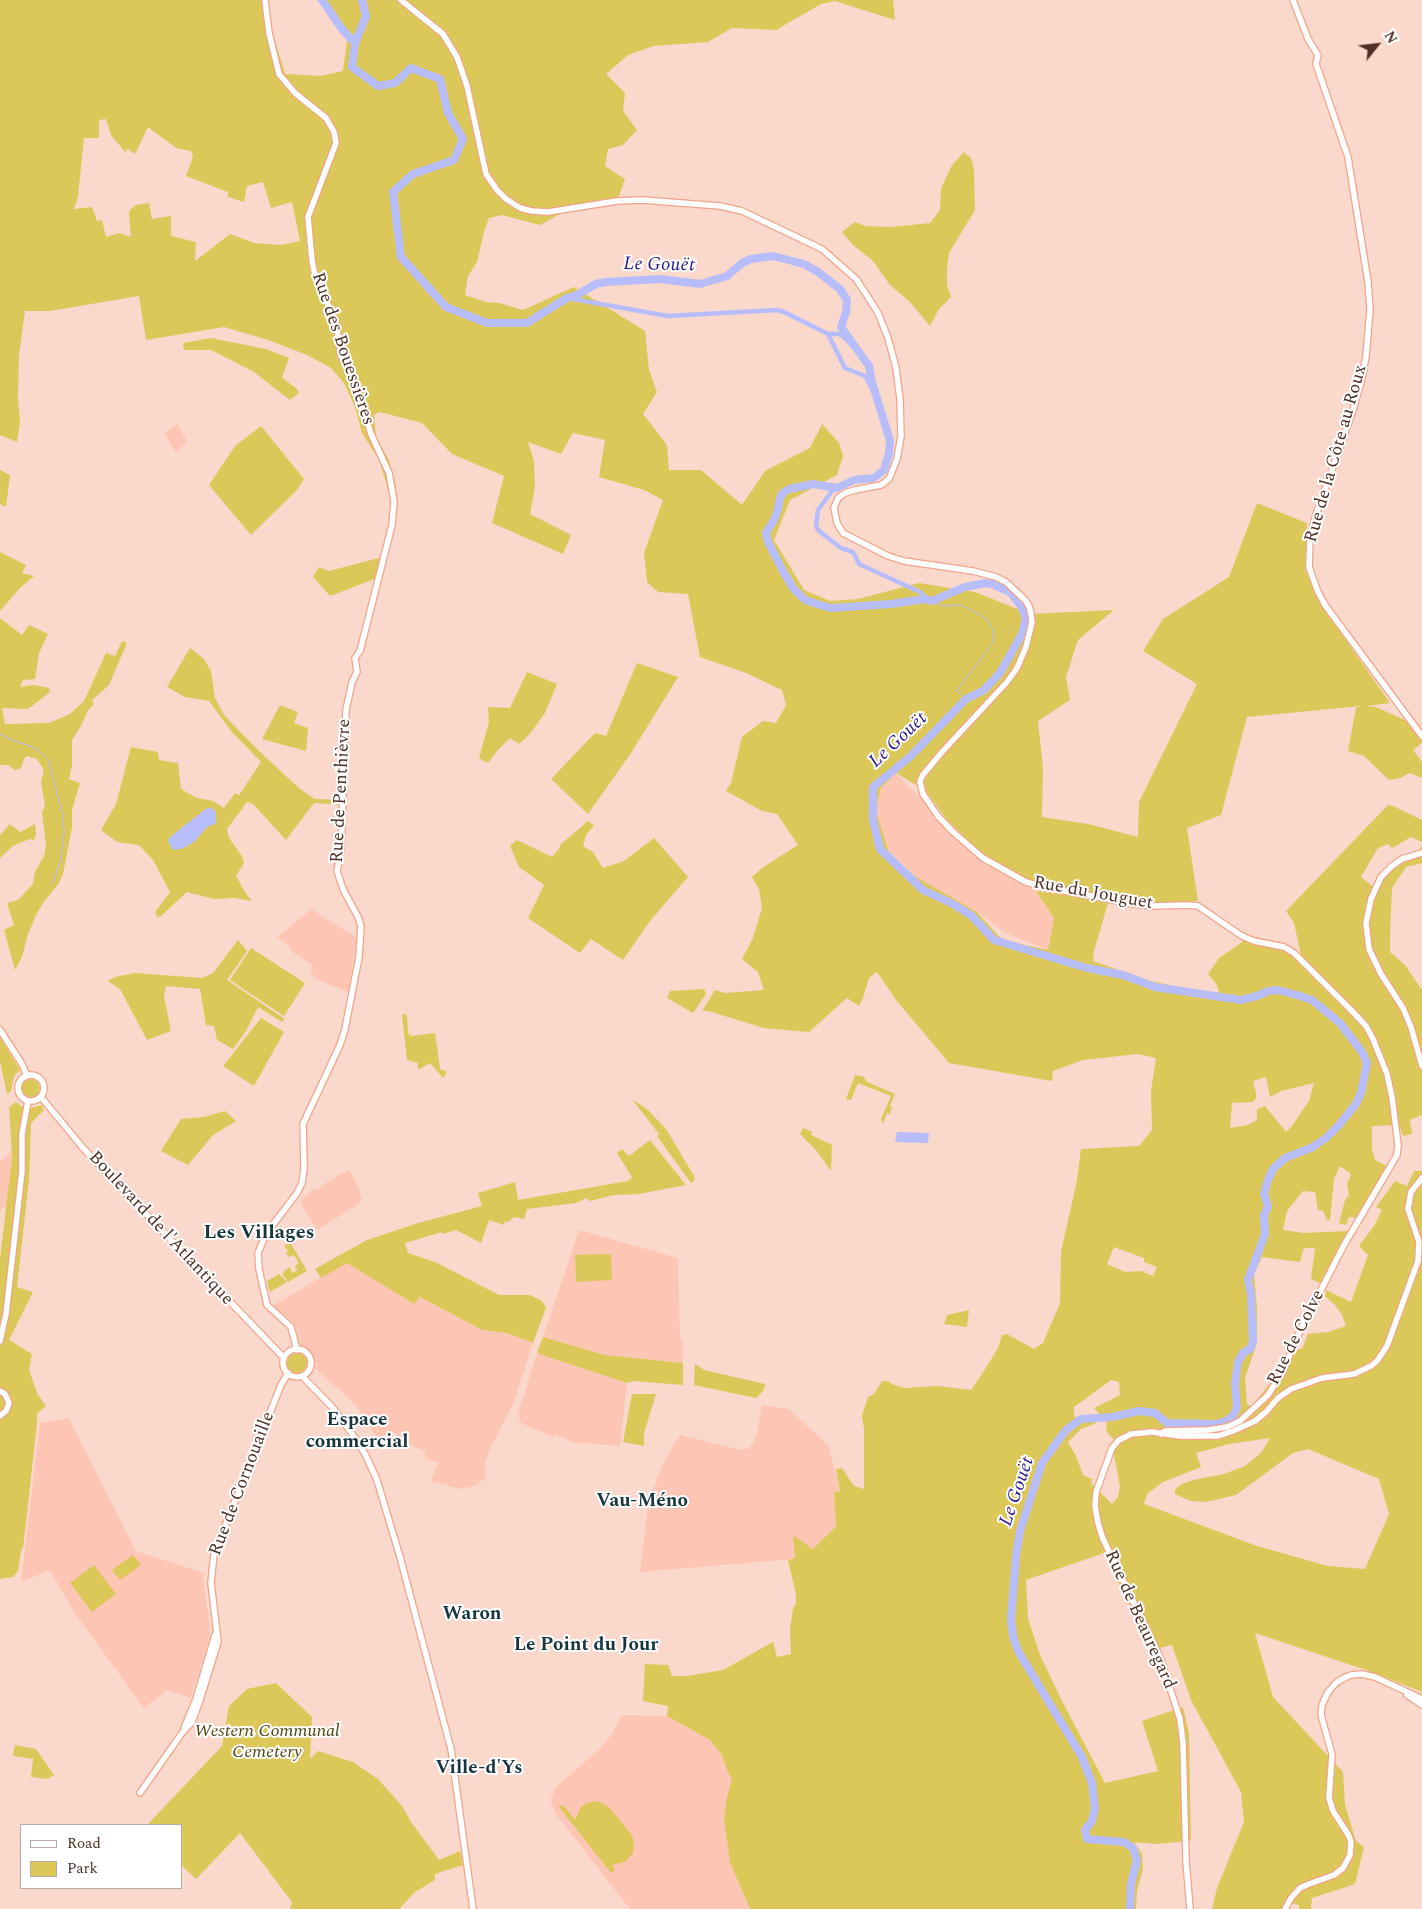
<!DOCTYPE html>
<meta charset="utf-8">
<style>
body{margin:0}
#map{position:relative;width:1422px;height:1909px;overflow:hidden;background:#fad8cc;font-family:Spectral,serif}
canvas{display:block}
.legend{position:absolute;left:20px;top:1824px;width:162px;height:65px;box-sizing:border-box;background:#fff;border:1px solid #b9aca7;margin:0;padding:6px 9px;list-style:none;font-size:15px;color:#502f24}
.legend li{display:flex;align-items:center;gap:10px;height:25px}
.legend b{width:25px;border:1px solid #b9aca7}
.north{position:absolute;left:1352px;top:20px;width:50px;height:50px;-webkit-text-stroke:4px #fff;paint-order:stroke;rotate:61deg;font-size:14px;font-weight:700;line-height:20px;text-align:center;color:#502f24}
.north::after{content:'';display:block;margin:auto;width:18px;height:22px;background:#502f24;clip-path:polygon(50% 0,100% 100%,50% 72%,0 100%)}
</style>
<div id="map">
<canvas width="1422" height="1909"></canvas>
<ul class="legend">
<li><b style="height:6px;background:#fff"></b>Road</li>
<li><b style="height:14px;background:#dcc859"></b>Park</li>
</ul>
<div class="north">N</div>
</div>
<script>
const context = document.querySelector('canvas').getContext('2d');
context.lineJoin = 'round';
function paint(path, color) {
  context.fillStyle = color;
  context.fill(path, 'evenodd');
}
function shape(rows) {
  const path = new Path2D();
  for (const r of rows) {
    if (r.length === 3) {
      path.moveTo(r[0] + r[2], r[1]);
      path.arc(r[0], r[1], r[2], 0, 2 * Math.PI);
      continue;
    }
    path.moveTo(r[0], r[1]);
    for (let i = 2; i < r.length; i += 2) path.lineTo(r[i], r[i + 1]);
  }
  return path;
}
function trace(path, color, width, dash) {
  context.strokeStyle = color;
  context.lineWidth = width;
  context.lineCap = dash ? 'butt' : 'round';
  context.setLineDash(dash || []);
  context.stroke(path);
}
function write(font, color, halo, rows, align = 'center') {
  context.font = font + ' Spectral,serif';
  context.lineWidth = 4;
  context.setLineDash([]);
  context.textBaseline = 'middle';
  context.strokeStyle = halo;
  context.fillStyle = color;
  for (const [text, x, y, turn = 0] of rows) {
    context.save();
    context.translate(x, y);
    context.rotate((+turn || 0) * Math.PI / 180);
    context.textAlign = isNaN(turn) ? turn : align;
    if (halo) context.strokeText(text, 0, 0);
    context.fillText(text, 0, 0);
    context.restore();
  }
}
paint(shape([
 [177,424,187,441,176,452,164,433],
 [896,773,932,810,953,836,980,860,1036,891,1054,918,1048,950,1006,933,977,912,919,880,886,848,876,811,881,788],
 [312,909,318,914,357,938,348,992,314,978,315,976,310,973,312,965,291,951,290,947,277,937],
 [12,1151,8,1204,0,1211,0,1162],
 [349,1170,359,1188,362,1200,357,1205,317,1230,300,1202,314,1189,316,1190,335,1177],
 [579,1230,678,1258,680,1340,683,1340,683,1363,605,1355,543,1337],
 [347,1262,414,1304,420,1297,482,1330,507,1333,533,1343,513,1404,489,1451,485,1464,485,1479,478,1483,478,1485,460,1489,431,1481,438,1463,425,1458,425,1451,414,1447,392,1431,377,1438,356,1405,315,1368,317,1365,306,1349,299,1344,295,1326,289,1318,272,1306],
 [537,1353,627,1383,620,1446,573,1442,555,1434,553,1437,521,1423,518,1414],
 [762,1405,789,1409,829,1446,840,1492,834,1493,836,1525,813,1549,793,1536,796,1559,640,1572,648,1506,656,1506,657,1495,650,1493,658,1481,656,1480,660,1470,674,1444,681,1435,741,1450,749,1448,754,1442,757,1433],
 [69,1418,136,1551,204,1573,203,1579,210,1626,208,1643,190,1700,188,1697,168,1690,144,1708,74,1612,50,1570,21,1582,40,1423],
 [622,1715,667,1716,710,1740,722,1755,728,1773,732,1778,745,1899,750,1909,630,1909,555,1813,551,1800,555,1788,603,1746,612,1734]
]), '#fdc6b4');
paint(shape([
 [0,0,263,0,285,74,321,76,343,71,347,40,317,0,893,0,895,20,835,1,821,4,776,30,732,28,708,42,654,46,628,55,606,74,625,93,623,111,637,130,623,145,608,149,605,166,625,179,617,201,569,209,540,225,502,215,489,218,484,232,477,262,468,276,465,295,486,302,499,303,523,310,574,287,645,331,649,370,657,392,643,414,667,445,669,470,701,470,742,505,765,471,810,448,822,424,839,443,843,456,837,475,790,500,774,540,804,590,830,601,858,599,919,583,975,592,1030,614,1114,610,1078,640,1066,677,1070,700,1038,721,1043,768,1042,817,1088,824,1138,837,1139,802,1197,684,1143,651,1163,619,1229,577,1257,503,1307,523,1305,570,1322,606,1390,703,1367,706,1376,707,1422,728,1422,743,1413,750,1422,762,1422,778,1410,773,1400,778,1389,780,1364,756,1348,751,1356,708,1361,706,1247,717,1221,815,1187,828,1198,901,1167,904,1153,904,1026,880,985,857,947,820,926,791,896,773,881,788,876,811,892,863,977,912,1002,940,1048,950,1054,918,1036,891,1101,900,1108,903,1094,951,1093,961,1151,981,1220,996,1217,985,1208,974,1219,958,1251,936,1274,941,1301,955,1294,923,1286,911,1388,805,1393,806,1422,820,1422,842,1411,837,1392,848,1388,844,1378,848,1361,877,1376,889,1386,876,1396,867,1416,856,1422,845,1422,863,1406,867,1392,888,1390,935,1390,952,1405,965,1422,990,1422,1115,1410,1120,1412,1134,1403,1136,1399,1125,1372,1126,1372,1149,1375,1160,1387,1166,1356,1218,1349,1217,1346,1225,1339,1223,1345,1200,1349,1195,1347,1185,1351,1174,1340,1166,1334,1179,1330,1220,1327,1220,1323,1211,1318,1210,1315,1192,1303,1191,1287,1211,1283,1230,1304,1233,1348,1231,1320,1283,1311,1279,1315,1248,1304,1248,1300,1262,1262,1257,1254,1274,1257,1307,1257,1343,1245,1378,1247,1404,1251,1407,1278,1373,1289,1350,1302,1349,1308,1334,1328,1332,1346,1326,1342,1315,1334,1304,1325,1296,1326,1290,1351,1302,1368,1255,1359,1246,1374,1226,1382,1210,1376,1207,1395,1181,1407,1186,1414,1171,1422,1171,1422,1692,1372,1672,1255,1633,1273,1697,1343,1772,1345,1805,1356,1841,1364,1847,1355,1884,1312,1898,1311,1909,1299,1909,1299,1905,1286,1902,1282,1909,1212,1909,1217,1888,1244,1822,1241,1792,1191,1700,1172,1645,1151,1650,1104,1553,1026,1580,1028,1618,1040,1655,1063,1703,1105,1783,1158,1771,1142,1721,1183,1707,1189,1733,1191,1841,1155,1844,1134,1842,1142,1854,1143,1869,1137,1891,1136,1909,750,1909,730,1862,724,1819,727,1797,732,1778,728,1773,722,1755,710,1740,667,1716,668,1706,643,1701,645,1664,668,1665,672,1676,687,1676,723,1670,773,1642,777,1657,791,1654,790,1629,793,1609,796,1604,796,1594,788,1560,795,1558,793,1535,813,1549,836,1526,834,1492,840,1491,836,1469,842,1468,854,1486,864,1489,864,1429,862,1416,868,1397,874,1394,882,1381,888,1381,894,1385,905,1388,937,1386,971,1390,984,1371,998,1348,1002,1335,1007,1334,1034,1349,1043,1343,1060,1303,1061,1252,1077,1180,1081,1149,1139,1146,1152,1130,1151,1091,1156,1058,1138,1054,1083,1060,1053,1071,1052,1081,949,1063,896,1000,877,972,869,978,863,998,859,1006,847,998,809,1032,764,1028,708,1011,702,1011,715,990,725,993,764,990,758,972,742,959,753,938,762,908,759,889,752,877,762,868,798,845,777,814,762,811,726,791,731,783,742,737,763,721,776,723,786,705,782,690,746,673,700,657,688,594,658,592,647,582,644,553,663,500,644,490,599,477,605,440,573,433,561,454,528,442,534,461,535,487,530,514,571,535,563,554,492,523,504,476,452,454,422,423,380,412,374,415,376,437,389,460,396,486,393,526,389,526,391,499,379,460,362,433,355,407,344,383,331,368,307,355,268,340,224,327,146,340,139,296,50,311,25,311,19,355,18,398,20,422,17,442,0,435],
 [106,119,111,135,125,152,128,149,135,154,148,127,176,148,191,151,193,157,186,176,228,192,228,197,244,202,247,186,263,182,271,208,292,202,300,241,281,245,254,243,230,234,195,261,196,242,171,236,171,216,152,219,149,203,136,205,130,210,129,213,131,237,119,233,106,237,102,220,97,221,92,207,74,209,78,196,84,138,99,138,99,120],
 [1266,1077,1270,1097,1281,1091,1314,1083,1309,1101,1292,1126,1286,1132,1265,1106,1257,1109,1257,1120,1248,1125,1230,1128,1232,1103,1253,1102,1256,1098,1256,1093,1253,1081],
 [1114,1247,1144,1258,1144,1262,1157,1267,1153,1276,1141,1271,1125,1272,1107,1264],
 [1111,1380,1119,1382,1120,1395,1094,1408,1107,1422,1106,1431,1115,1441,1112,1445,1120,1486,1118,1497,1112,1504,1091,1483,1092,1479,1083,1475,1076,1456,1068,1442,1081,1429,1096,1423,1091,1414,1077,1420,1074,1415,1074,1407],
 [1270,1438,1261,1453,1245,1466,1224,1474,1193,1480,1182,1484,1175,1489,1175,1494,1191,1501,1206,1502,1236,1495,1293,1453,1308,1449,1379,1479,1389,1514,1365,1569,1328,1566,1257,1546,1144,1504,1147,1494,1163,1482,1201,1467,1196,1453,1229,1444],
 [964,152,971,158,974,170,975,210,949,253,947,269,947,285,951,297,939,309,930,326,910,302,890,285,873,261,853,245,842,232,855,222,865,226,891,227,930,223,940,210,941,188,952,165],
 [211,338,266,349,289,358,282,378,296,388,299,393,290,400,254,372,211,350,184,350,183,343],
 [261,426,304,479,297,490,251,535,209,485,235,446],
 [0,470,10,475,6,507,0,504],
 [0,552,26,565,22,573,34,576,20,588,0,611],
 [386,556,380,577,330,596,313,577,319,567,329,571],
 [0,618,22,635,29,625,48,634,39,653,35,679,23,680,20,687,34,685,49,688,50,692,28,709,2,708,5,724,49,723,70,714,84,701,106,653,115,656,122,641,127,643,109,685,92,700,94,704,88,710,82,724,72,740,72,766,69,779,80,783,72,810,72,827,63,874,59,883,43,903,36,915,28,934,22,957,15,970,4,930,14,925,7,903,18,900,33,884,35,872,44,856,46,846,42,812,45,806,41,782,44,770,37,759,27,756,24,759,21,768,15,770,8,765,0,765],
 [190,648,204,659,211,671,215,698,224,715,258,750,300,789,315,799,347,800,347,805,314,803,286,840,253,804,247,802,227,829,229,838,242,856,244,863,236,876,246,894,252,901,234,898,214,899,187,892,161,916,157,917,155,912,170,892,153,860,139,845,117,842,101,830,116,804,131,747,158,752,159,760,178,763,181,789,197,798,213,801,224,808,235,793,239,795,261,762,231,731,209,701,185,697,167,687],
 [196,818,210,826,207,826,203,832,180,828],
 [637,663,678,677,631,753,588,814,551,779,595,733,606,736],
 [527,672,557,684,545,713,529,735,519,744,510,738,497,751,488,763,479,758,489,722,488,707,510,708],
 [280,705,298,712,294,723,308,728,306,751,262,739],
 [588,821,594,825,586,835,583,846,593,852,603,868,624,861,654,838,688,877,650,921,623,960,591,939,580,953,528,918,544,885,519,867,510,846,517,840,552,857,558,850,561,844],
 [10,824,20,832,35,824,36,834,34,840,29,839,13,846,0,858,0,835],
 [238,940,247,951,227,980,285,1019,282,1022,258,1007,246,1031,233,1049,217,1040,214,1026,206,1025,200,989,166,986,164,996,171,1031,147,1040,120,989,108,981,115,977,135,973,202,978,213,973],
 [251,948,305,983,284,1016,230,980],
 [704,989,706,994,693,1013,667,998,670,991],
 [402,1014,407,1015,408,1033,411,1036,435,1033,440,1068,441,1070,446,1071,446,1074,443,1078,430,1063,420,1069,418,1069,418,1063,407,1060],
 [261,1018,284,1032,254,1086,223,1066],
 [0,1037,20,1070,14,1076,11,1091,7,1094,0,1061],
 [855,1075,864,1077,867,1082,895,1094,890,1106,892,1108,890,1114,887,1113,883,1124,881,1119,891,1096,858,1083,851,1100,846,1099],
 [31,1088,9],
 [632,1099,648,1110,666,1129,694,1176,695,1180,692,1182,691,1183,657,1136,659,1134],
 [16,1102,21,1106,30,1108,42,1105,44,1110,31,1123,29,1180,17,1287,33,1292,9,1340,32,1354,29,1370,37,1393,46,1406,37,1414,37,1424,23,1548,21,1551,18,1571,13,1577,0,1579,0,1259,12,1157,9,1107],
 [225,1111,236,1121,213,1135,188,1165,161,1151,181,1119,203,1117],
 [803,1128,812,1132,811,1135,832,1145,831,1171,816,1150,800,1134],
 [650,1140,686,1185,639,1194,614,1195,590,1201,586,1198,576,1203,527,1209,524,1219,514,1217,508,1222,505,1221,504,1225,489,1220,481,1243,456,1230,443,1234,442,1232,405,1243,408,1253,435,1262,499,1295,530,1295,542,1301,546,1308,533,1343,507,1333,482,1330,420,1297,414,1304,347,1263,321,1278,315,1269,367,1240,418,1223,482,1206,478,1193,515,1182,518,1200,628,1181,632,1177,617,1153,622,1149,629,1156],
 [290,1242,307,1271,288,1282,283,1275,283,1272,289,1267,293,1273,297,1270,295,1266,299,1263,294,1255,289,1257,286,1253,288,1251,284,1246],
 [611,1254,612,1280,576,1282,575,1255],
 [279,1274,287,1282,270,1292,267,1281],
 [969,1310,967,1327,944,1324,947,1315],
 [543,1337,605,1355,683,1363,683,1385,634,1381,627,1383,548,1357,537,1353],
 [297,1363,10],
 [695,1364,704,1370,765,1384,764,1390,756,1398,694,1385],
 [632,1394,656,1394,644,1433,644,1446,623,1442],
 [133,1555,141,1565,120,1580,112,1570],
 [94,1565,116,1594,92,1612,70,1583],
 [276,1683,312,1717,310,1759,318,1751,353,1762,378,1779,402,1806,411,1822,439,1860,460,1851,463,1865,435,1874,435,1880,415,1892,399,1909,290,1909,292,1902,240,1833,196,1879,181,1865,181,1825,147,1825,222,1746,229,1706,247,1689],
 [15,1745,36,1749,54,1775,48,1779,31,1777,33,1759,13,1756],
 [595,1801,600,1802,610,1808,631,1834,634,1841,633,1853,625,1862,612,1865,615,1870,611,1873,559,1807,563,1805,575,1820,581,1807,585,1804]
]), '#dcc859');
paint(shape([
 [207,808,211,808,216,812,216,820,215,824,207,827,194,842,182,849,173,850,168,841,170,837],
 [897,1132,929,1133,928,1143,895,1142]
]), '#b7bdfa');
trace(shape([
 [932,601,943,606,961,605,975,612,988,620,993,630,994,641,957,691,966,699],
 [0,734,12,740,35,748,48,759,63,816,64,833,61,859,53,883]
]), '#b7bdfa', 1);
trace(shape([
 [567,298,668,316,777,310,784,312,828,334,840,334,858,350],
 [828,334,845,368,865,376,878,400],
 [835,487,818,510,816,526,819,531,841,548,853,552,859,564,922,593,925,599]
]), '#b7bdfa', 4.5);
trace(shape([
 [322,0,342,29,355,43],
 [362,0,366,16,355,43,352,67,378,86,395,83,411,68,440,79,448,113,463,139,454,160,413,174,393,192,401,257,446,307,487,323,527,323,567,298,577,295,596,284,606,282,660,279,700,284,727,276,742,263,751,259,773,256,804,264,818,272,840,289,847,300,846,312,841,327,869,366,872,382,890,441,889,453,884,470,874,478,854,480,837,488,813,484,789,489,783,493,780,498,778,509,774,520,766,533,768,542,783,571,793,588,805,600,830,608,891,604,925,599,932,601,965,587,986,583,992,584,1010,592,1021,606,1026,618,1022,634,1000,673,984,690,966,699,911,756,873,787,873,820,880,849,923,890,953,904,972,916,994,940,1087,968,1123,975,1155,987,1241,1000,1257,996,1268,991,1278,990,1300,996,1312,1000,1340,1023,1362,1052,1367,1063,1361,1093,1356,1104,1339,1125,1326,1138,1311,1148,1285,1158,1273,1169,1268,1180,1264,1194,1268,1206,1264,1215,1265,1234,1248,1280,1251,1294,1253,1342,1250,1349,1243,1353,1238,1362,1235,1384,1237,1407,1233,1416,1226,1421,1217,1424,1167,1423,1155,1413,1139,1411,1112,1417,1081,1419,1066,1430,1042,1463,1020,1531,1016,1556,1011,1620,1013,1636,1018,1651,1082,1757,1092,1783,1095,1809,1092,1821,1085,1830,1087,1839,1124,1842,1133,1848,1137,1860,1131,1884,1130,1909]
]), '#b7bdfa', 8);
const secondary = shape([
 [265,0,269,33,279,74,295,93,326,118,334,132,336,143,308,217,312,261,315,275,336,323,341,356,355,382,371,434,389,473,394,501,392,525,360,651,355,658,357,672,352,682,346,710,341,850,337,871,343,889,358,917,361,926,359,957,345,1029,340,1045,303,1124,304,1168,302,1183,297,1193,266,1234,258,1253,259,1269,267,1305,291,1327,297,1350],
 [401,0,443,34,457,57,467,86,486,174,497,190,506,199,520,208,532,211,548,212,617,201,642,200,720,206,742,211,822,249,856,279,868,297,878,313,888,338,896,368,900,399,901,436,897,459,889,479,881,485,855,490,845,493,838,498,834,508,837,523,843,533,888,556,904,561,973,571,996,577,1006,582,1025,600,1029,606,1031,614,1032,622,1026,647,1017,668,1007,682,942,752,922,776,920,782,923,794,938,816,952,831,983,858,1026,882,1043,887,1135,904,1153,906,1187,905,1198,906,1242,936,1254,941,1284,947,1294,953,1352,1011,1366,1026,1373,1039,1387,1074,1392,1097,1398,1145,1397,1155,1344,1245,1300,1331,1282,1373,1268,1395,1240,1421,1227,1427,1208,1430,1165,1431,1161,1434],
 [1293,0,1308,39,1318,55,1316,64,1348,157,1368,282,1370,309,1366,356,1362,378,1353,410,1316,515,1310,538,1309,567,1318,592,1325,605,1422,736],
 [1422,853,1402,859,1392,866,1381,877,1371,899,1366,923,1369,949,1381,974,1403,1008,1411,1027,1422,1066],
 [0,1030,22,1064,27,1076],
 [31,1088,13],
 [41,1097,83,1148,284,1358],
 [0,1341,6,1314,22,1171,22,1134,28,1101],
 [297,1363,14],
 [302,1376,332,1407,351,1432,365,1454,377,1480,400,1557,451,1749,473,1909],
 [0,1391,5,1394,9,1403,6,1411,0,1416],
 [1407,1695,1422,1705],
 [184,1728,196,1699,215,1635],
 [140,1793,182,1733,192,1722,200,1700,218,1642,211,1583,214,1554,281,1385,288,1373],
 [1190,1909,1186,1861,1183,1743,1180,1719,1160,1657,1103,1539,1098,1523,1095,1506,1096,1492,1112,1448,1119,1440,1131,1434,1152,1432,1180,1436,1218,1436,1233,1431,1255,1421,1266,1412,1278,1398,1291,1389,1322,1378,1354,1374,1371,1366,1377,1361,1387,1346,1418,1261,1419,1242,1408,1209,1411,1192,1422,1178],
 [1285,1909,1291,1898,1300,1888,1309,1884,1334,1875,1343,1868,1350,1855,1351,1842,1349,1836,1333,1811,1329,1798,1332,1754,1321,1715,1322,1705,1328,1692,1337,1682,1344,1678,1351,1675,1362,1674,1375,1677,1422,1699]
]);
trace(secondary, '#f3a388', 8);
trace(secondary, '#fff', 5.5);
write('18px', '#502f24', '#fff', [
 ["Rue des Bouessières",342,349,71],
 ["Rue de la Côte au Roux",1337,454,-74],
 ["Rue de Penthièvre",342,791,-87],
 ["Rue du Jouguet",1093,894,10],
 ["Boulevard de l'Atlantique",160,1229,47],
 ["Rue de Colve",1297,1338,-63],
 ["Rue de Cornouaille",243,1484,-69],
 ["Rue de Beauregard",1139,1620,66]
]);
write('italic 18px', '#4f4714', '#fff', [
 ["Western Communal",267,1732],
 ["Cemetery",267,1753]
]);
write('italic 19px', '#2c1689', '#fff', [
 ["Le Gouët",659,266,1],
 ["Le Gouët",899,741,-43],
 ["Le Gouët",1018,1492,-71]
]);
write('bold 19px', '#16353e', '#fff', [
 ["Espace",357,1421],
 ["commercial",357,1443],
 ["Vau-Méno",642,1502],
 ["Waron",472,1615],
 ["Le Point du Jour",586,1646],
 ["Ville-d'Ys",479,1769]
]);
write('bold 20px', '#16353e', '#fff', [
 ["Les Villages",259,1234]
]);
</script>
